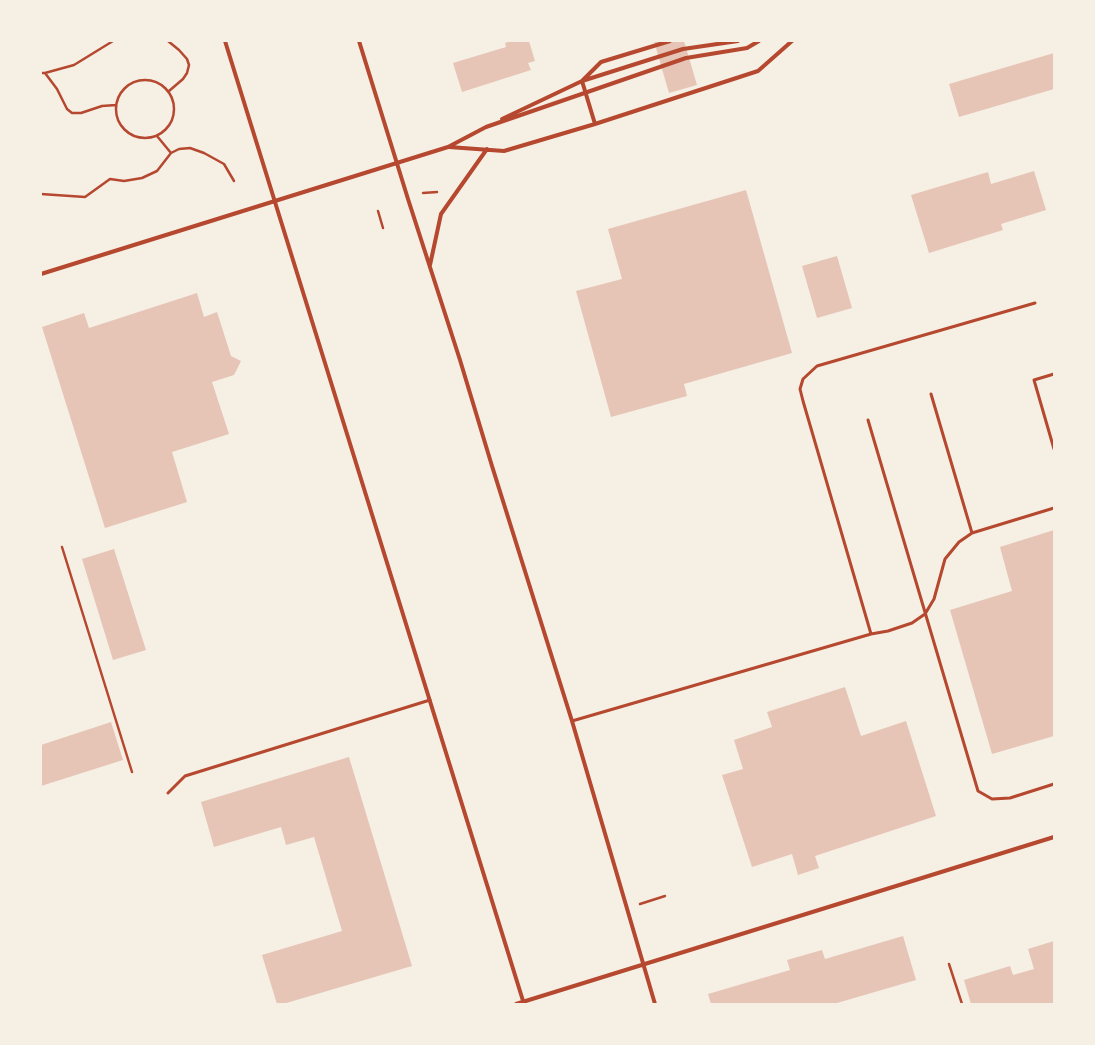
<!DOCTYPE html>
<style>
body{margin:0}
#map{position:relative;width:1095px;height:1045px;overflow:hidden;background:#f6efe4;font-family:Inter,sans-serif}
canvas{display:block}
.frame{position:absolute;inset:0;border:42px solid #f6efe4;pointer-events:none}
</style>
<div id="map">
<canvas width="1095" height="1045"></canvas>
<div class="frame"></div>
</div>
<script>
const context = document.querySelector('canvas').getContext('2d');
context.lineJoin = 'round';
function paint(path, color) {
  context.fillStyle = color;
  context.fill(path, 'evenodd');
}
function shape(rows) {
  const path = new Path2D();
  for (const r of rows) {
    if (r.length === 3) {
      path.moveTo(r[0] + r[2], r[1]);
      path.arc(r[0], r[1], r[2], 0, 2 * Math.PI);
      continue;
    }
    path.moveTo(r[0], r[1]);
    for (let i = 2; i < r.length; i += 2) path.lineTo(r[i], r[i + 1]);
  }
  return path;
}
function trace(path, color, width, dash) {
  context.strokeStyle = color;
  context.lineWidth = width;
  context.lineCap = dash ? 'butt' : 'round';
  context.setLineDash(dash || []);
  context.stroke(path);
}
paint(shape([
 [511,41,529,41,535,61,528,63,531,70,462,92,453,63,506,47,505,43],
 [654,41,684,41,697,85,669,93],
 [1054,53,1054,89,959,117,949,84],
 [1034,171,1046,210,1001,224,1003,230,929,253,911,195,988,172,991,184],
 [746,190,792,353,684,384,687,396,611,417,576,291,622,279,608,229],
 [837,256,852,308,817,318,802,266],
 [197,293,204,317,217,312,231,356,241,361,234,375,212,382,229,434,172,452,187,502,105,528,42,327,84,313,89,328],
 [1054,530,1054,736,992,754,950,610,1012,591,1000,547],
 [114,549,146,650,113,660,82,559],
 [845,687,861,736,906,721,936,816,815,856,819,868,798,875,792,854,752,867,722,775,743,769,734,740,772,727,767,712],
 [111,722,123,760,41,786,41,745],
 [349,757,412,966,283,1004,277,1004,262,955,342,931,314,837,286,845,281,827,214,847,201,802],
 [903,936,916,980,837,1003,837,1004,711,1004,708,994,790,970,787,960,822,950,825,959],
 [1054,941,1054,1004,971,1004,964,980,1010,966,1013,975,1034,969,1028,949]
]), '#e6c5b7');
trace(shape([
 [168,41,179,50,187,59,189,65,187,73,183,79,169,91],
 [41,73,45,73,74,65,113,41],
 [45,73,57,89,67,109,72,113,81,113,102,106,116,105],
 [145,109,29],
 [157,136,171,153],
 [423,193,437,192],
 [41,194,85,197,110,179,124,181,142,178,157,171,171,153,179,149,190,148,204,153,224,164,234,181],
 [378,211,383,228],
 [62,547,132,772],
 [640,904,665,896],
 [949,964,962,1004]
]), '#b5482f', 2.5);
trace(shape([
 [1054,374,1034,380,1054,449],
 [931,394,972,533],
 [868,420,978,791,992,799,1010,798,1054,784],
 [871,634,803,401,800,389,803,379,817,366,1035,303],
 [572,721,871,634,888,631,912,623,925,614,934,599,945,559,959,542,972,533,1054,508],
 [168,793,185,776,430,700]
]), '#b5482f', 3);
trace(shape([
 [225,41,524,1004],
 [359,41,408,199,460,360,492,466,572,721,655,1004],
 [502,119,582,81,683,49,738,41],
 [595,124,582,81,601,62,670,41],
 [449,147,504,151,595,124,758,71,792,41],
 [430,265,441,214,487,149],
 [41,274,448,147,486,127,686,58,747,48,759,41],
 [516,1004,1054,837]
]), '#b5482f', 4);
</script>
